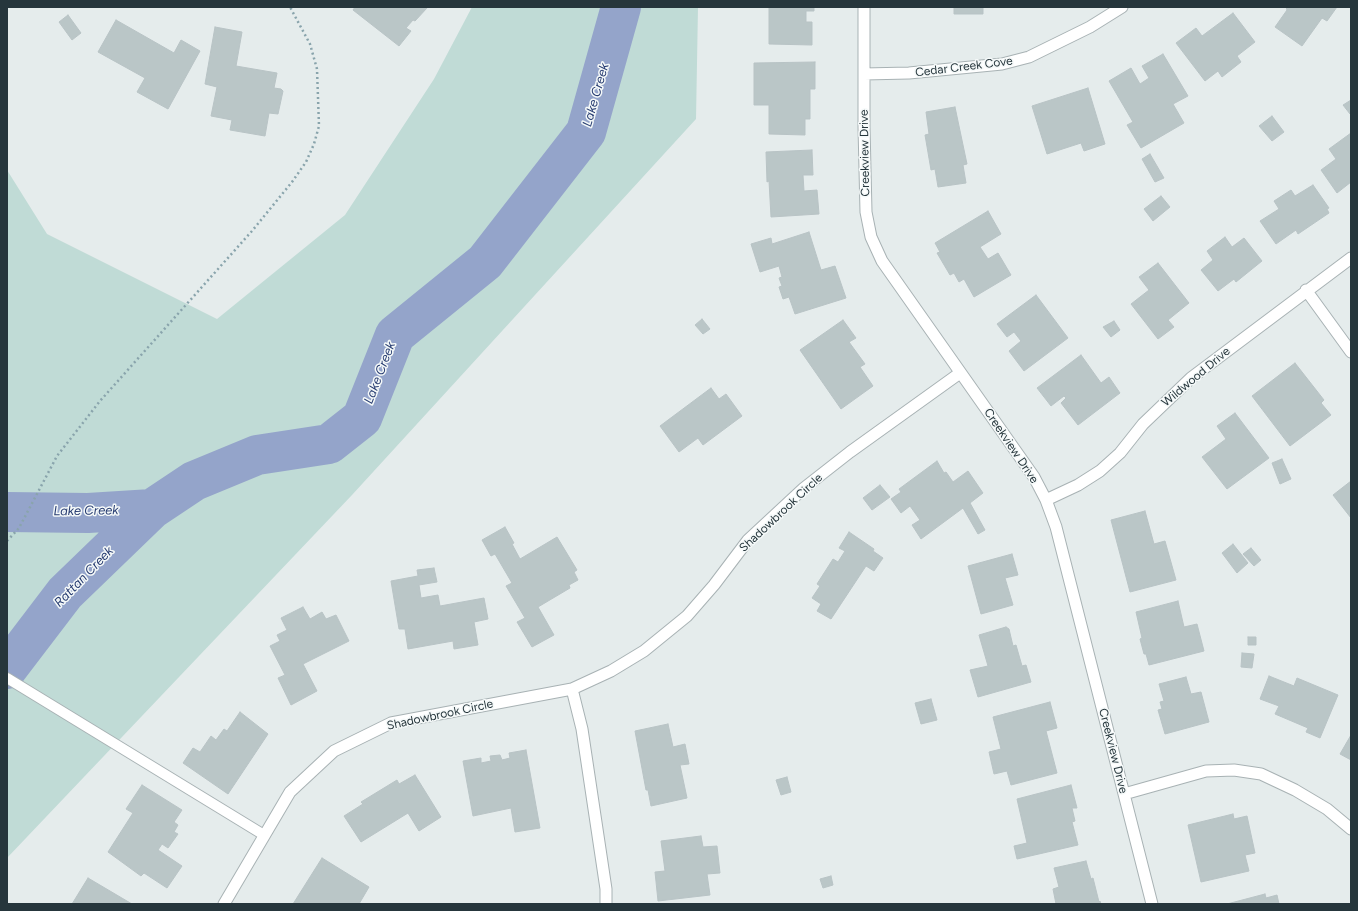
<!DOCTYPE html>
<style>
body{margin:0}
#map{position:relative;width:1358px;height:911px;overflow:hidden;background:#e5ecec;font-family:Figtree,sans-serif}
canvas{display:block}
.frame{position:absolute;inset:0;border:8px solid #26363c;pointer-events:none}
</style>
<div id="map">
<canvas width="1358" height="911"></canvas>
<div class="frame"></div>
</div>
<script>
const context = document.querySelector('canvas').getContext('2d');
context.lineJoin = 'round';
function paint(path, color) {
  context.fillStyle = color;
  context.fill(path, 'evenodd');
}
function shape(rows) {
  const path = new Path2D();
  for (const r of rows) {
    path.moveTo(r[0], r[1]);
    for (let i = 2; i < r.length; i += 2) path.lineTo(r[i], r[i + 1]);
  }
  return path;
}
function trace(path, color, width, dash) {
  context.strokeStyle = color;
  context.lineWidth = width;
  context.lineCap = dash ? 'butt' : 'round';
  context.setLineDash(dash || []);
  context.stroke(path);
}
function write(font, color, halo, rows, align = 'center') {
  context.font = font + ' Figtree,sans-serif';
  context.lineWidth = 3;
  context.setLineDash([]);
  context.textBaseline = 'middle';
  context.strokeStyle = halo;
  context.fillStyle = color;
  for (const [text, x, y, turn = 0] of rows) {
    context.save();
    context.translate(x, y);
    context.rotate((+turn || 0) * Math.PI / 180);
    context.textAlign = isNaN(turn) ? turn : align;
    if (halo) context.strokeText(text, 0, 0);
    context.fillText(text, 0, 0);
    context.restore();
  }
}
paint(shape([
 [472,7,698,7,696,119,352,495,7,858,7,170,47,234,217,319,345,215,434,79]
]), '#c0dbd6');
trace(shape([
 [7,512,88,513,152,509,194,481,257,455,329,444,362,418,395,335,485,262,586,132,621,7],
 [7,669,65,593,152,509]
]), '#94a4ca', 40);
const building = shape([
 [355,7,427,7,427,8,415,21,413,20,406,28,411,31,399,46,353,10,355,7],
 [769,7,814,7,814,11,806,11,806,22,812,22,812,45,769,44,769,7],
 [954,7,983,7,983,14,954,14,954,7],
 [1286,7,1337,7,1327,21,1322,18,1302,46,1275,27,1287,10,1286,7],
 [1233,13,1255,42,1237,56,1241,62,1222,77,1218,71,1205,81,1176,43,1196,28,1202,36,1233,13],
 [68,15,81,33,72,40,59,22,68,15],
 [116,20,174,53,181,40,200,51,168,109,137,92,145,78,98,52,116,20],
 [215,27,242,32,236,66,277,73,274,88,281,89,283,91,278,114,269,113,265,136,230,130,232,120,211,116,217,87,205,84,215,27],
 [1163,54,1188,96,1173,104,1184,123,1141,148,1127,125,1133,122,1109,81,1131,68,1140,84,1149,78,1142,66,1163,54],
 [815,62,815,89,810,89,810,119,805,119,805,135,769,134,769,105,754,105,754,63,815,62],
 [1088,88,1105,144,1084,151,1081,143,1047,154,1032,106,1088,88],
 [1351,100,1351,113,1350,114,1343,105,1351,100],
 [955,107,967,164,963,165,966,183,938,187,935,169,931,170,925,135,929,134,926,112,955,107],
 [1272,116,1284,132,1272,141,1259,126,1272,116],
 [1351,133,1351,182,1337,193,1321,170,1336,159,1329,149,1351,133],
 [812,150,813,175,803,175,804,191,817,190,819,214,771,217,769,181,767,182,766,152,812,150],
 [1150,154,1164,178,1155,182,1142,159,1150,154],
 [1313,185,1329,208,1327,209,1329,213,1298,234,1296,230,1276,244,1260,221,1279,209,1274,201,1291,190,1295,196,1313,185],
 [1161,196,1170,207,1153,221,1144,209,1161,196],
 [988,211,1001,234,980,247,988,259,998,253,1011,275,974,297,964,279,959,282,954,273,950,275,937,253,940,252,935,243,988,211],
 [809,232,821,270,835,266,846,298,795,314,789,297,783,299,779,287,782,286,779,278,782,277,779,266,760,272,751,244,771,238,772,244,809,232],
 [1225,237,1232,247,1244,238,1262,261,1236,282,1234,279,1218,291,1201,270,1213,260,1207,251,1225,237],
 [1158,263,1189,303,1168,320,1174,327,1158,339,1131,304,1149,290,1139,277,1158,263],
 [1036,295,1068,338,1024,371,1009,351,1021,341,1014,332,1007,337,997,324,1036,295],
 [702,319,710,329,703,334,695,325,702,319],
 [843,320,856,338,849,342,865,364,860,367,873,386,841,409,800,350,843,320],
 [1114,321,1120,330,1111,337,1103,327,1114,321],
 [1081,355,1101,383,1109,377,1120,393,1078,425,1061,403,1066,398,1064,396,1051,406,1037,388,1081,355],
 [1295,363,1324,400,1321,403,1331,415,1290,446,1252,396,1295,363],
 [711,388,719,399,726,394,742,416,703,445,698,438,679,452,660,426,711,388],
 [1235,413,1269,458,1227,489,1202,457,1226,439,1217,426,1235,413],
 [1282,459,1291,479,1280,484,1272,463,1282,459],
 [937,461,944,473,946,472,953,482,968,471,983,493,970,503,985,530,978,534,963,508,921,539,912,525,920,520,910,506,901,513,891,499,901,492,899,489,937,461],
 [1351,481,1351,518,1333,495,1351,481],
 [880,485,890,497,872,510,863,498,880,485],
 [1145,511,1154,544,1165,541,1176,580,1130,592,1111,520,1145,511],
 [505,527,514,543,512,544,520,559,557,537,577,570,574,572,578,580,569,585,570,588,538,607,554,635,532,647,517,622,525,618,506,586,512,583,495,554,491,556,482,540,505,527],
 [849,532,874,549,873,551,883,558,874,571,866,566,831,619,817,611,821,604,812,598,820,586,817,584,833,559,838,562,845,551,839,548,849,532],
 [1233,544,1248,563,1237,573,1222,553,1233,544],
 [1251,548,1261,560,1254,566,1243,554,1251,548],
 [1012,554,1018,575,1005,578,1013,605,981,614,968,566,1012,554],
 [434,568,437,582,419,585,421,598,438,595,440,606,484,598,488,619,474,622,478,645,454,649,453,641,408,649,405,629,399,629,391,581,418,576,417,570,434,568],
 [1178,601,1184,627,1197,624,1204,651,1149,665,1146,654,1144,654,1140,639,1142,638,1136,612,1178,601],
 [303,607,310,619,322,612,326,619,336,615,349,641,303,664,317,691,291,705,278,678,285,675,270,646,280,641,277,635,287,630,281,618,303,607],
 [1006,627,1009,629,1013,646,1016,645,1022,666,1026,665,1031,682,978,697,970,670,988,666,979,635,1006,627],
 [1248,637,1256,637,1256,645,1248,645,1248,637],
 [1242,653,1254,654,1252,668,1241,667,1242,653],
 [1269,676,1294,686,1297,678,1338,695,1320,738,1306,732,1308,728,1275,714,1279,706,1260,699,1269,676],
 [1186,677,1191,694,1201,692,1209,722,1165,734,1158,710,1162,709,1160,702,1164,701,1159,684,1186,677],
 [931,699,937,720,921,724,915,703,931,699],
 [1050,702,1057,728,1046,731,1057,773,1011,785,1007,771,994,774,989,752,1001,749,993,717,1050,702],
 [240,712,268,734,228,794,183,763,193,748,200,752,211,736,216,740,224,729,227,731,240,712],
 [668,724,673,747,685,744,689,764,680,765,687,798,651,806,648,790,646,790,635,731,668,724],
 [1351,735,1351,760,1340,754,1351,735],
 [526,750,540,828,515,832,511,808,473,816,463,761,481,758,481,763,491,761,490,756,500,755,502,760,510,758,509,753,526,750],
 [415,775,441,817,419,831,408,813,361,842,344,816,363,804,361,802,397,780,399,784,415,775],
 [787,777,791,792,781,795,776,780,787,777],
 [142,785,182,810,174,822,178,825,174,832,178,834,168,848,162,844,158,850,182,866,167,888,144,873,141,876,108,852,133,813,126,809,142,785],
 [1071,785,1077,808,1072,808,1075,821,1072,822,1078,845,1017,859,1014,846,1027,843,1017,799,1071,785],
 [1233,814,1234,819,1247,816,1255,853,1245,855,1249,871,1201,882,1188,825,1233,814],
 [701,836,703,847,717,846,720,873,707,874,710,895,658,901,655,872,665,871,661,841,701,836],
 [322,858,369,887,359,904,293,904,322,858],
 [1086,861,1091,879,1093,878,1099,902,1100,901,1101,904,1056,904,1053,889,1059,887,1054,868,1086,861],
 [831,876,833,885,823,888,820,879,831,876],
 [88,878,132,904,72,904,88,878],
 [1265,894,1266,898,1277,895,1279,904,1227,904,1265,894]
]);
paint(building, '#bac6c7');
trace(building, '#b8c3c5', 1);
const service = shape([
 [7,678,264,835]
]);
const minor = shape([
 [864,7,864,127,866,212,871,237,882,261,1034,477,1046,500,1056,527,1152,904],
 [864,74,909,73,1002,64,1029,57,1090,27,1122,7],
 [1306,290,1351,352],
 [1046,500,1078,485,1100,471,1120,453,1143,424,1191,378,1351,258],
 [572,689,582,729,606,889,606,904],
 [1124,794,1206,771,1234,770,1261,774,1295,790,1327,809,1351,829],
 [224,904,290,792,334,751,391,723,572,689,611,671,644,651,687,616,714,585,748,540,804,488,850,452,960,373]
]);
trace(service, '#a8b2b4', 12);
trace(minor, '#a8b2b4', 13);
trace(shape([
 [7,541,19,528,57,456,100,401,252,231,292,182,306,162,314,144,319,126,317,69,310,44,290,7]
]), '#89a4ac', 2.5, [2, 3]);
trace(service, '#fff', 10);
trace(minor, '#fff', 11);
write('12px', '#26363c', '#f5f9f9', [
 ["Cedar Creek Cove",964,67,-7],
 ["Creekview Drive",865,153,-91],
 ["Wildwood Drive",1196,377,-40],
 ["Creekview Drive",1011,446,56],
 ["Shadowbrook Circle",781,513,-43],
 ["Shadowbrook Circle",440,715,-12],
 ["Creekview Drive",1113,751,76]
]);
write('italic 13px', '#273c71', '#f5f9f9', [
 ["Lake Creek",596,95,-74],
 ["Lake Creek",380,373,-69],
 ["Lake Creek",86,511,-1],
 ["Rattan Creek",84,577,-46]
]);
</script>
